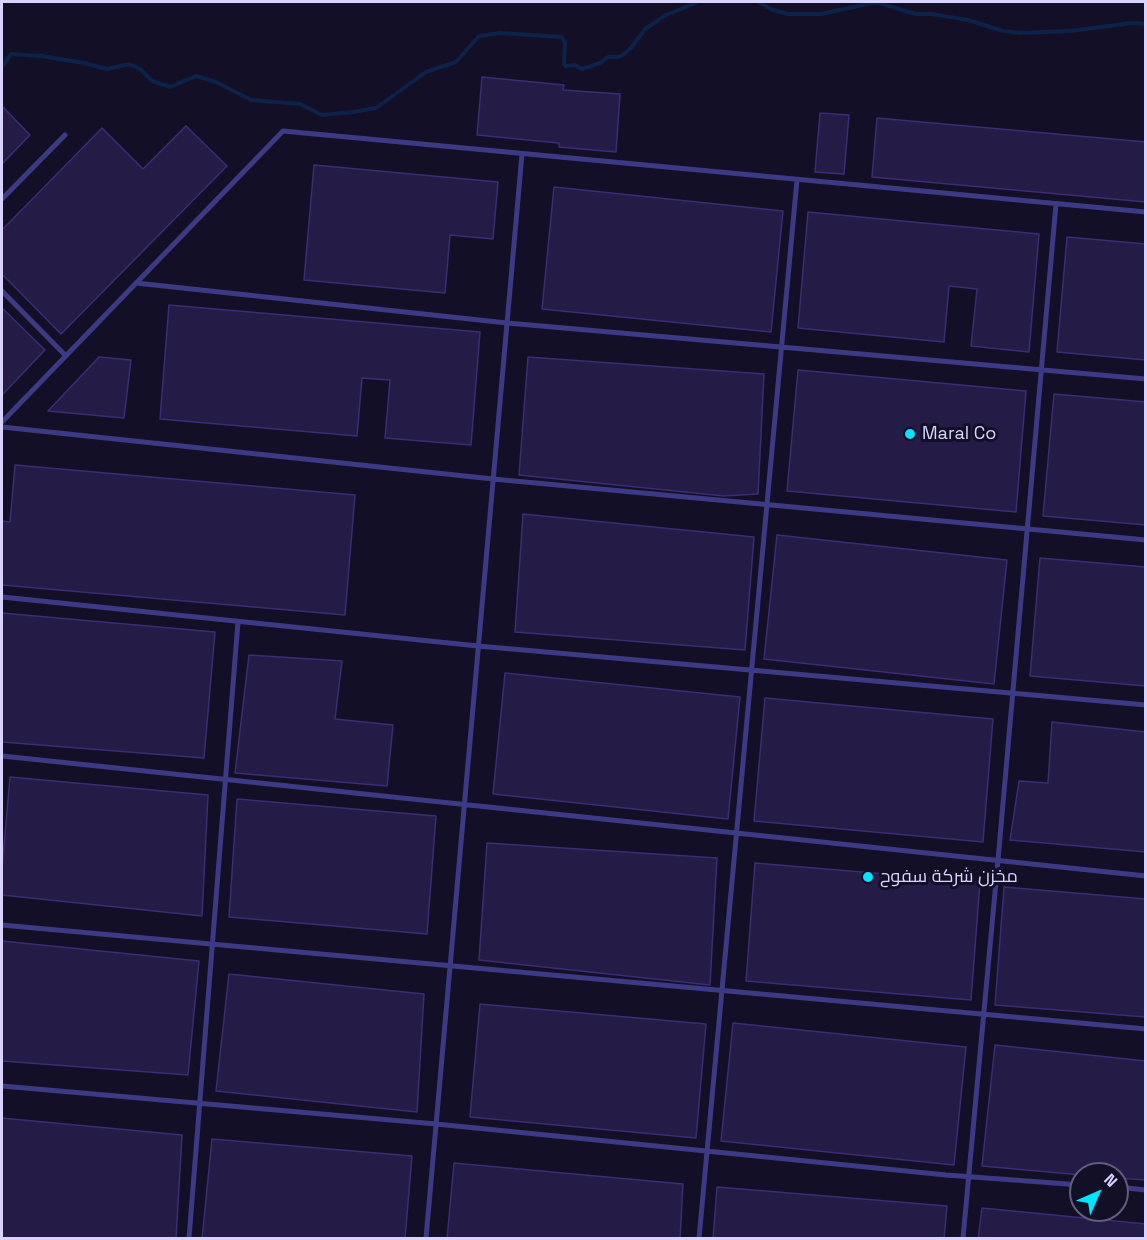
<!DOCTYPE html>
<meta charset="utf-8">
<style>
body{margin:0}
#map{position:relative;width:1147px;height:1240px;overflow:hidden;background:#130f26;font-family:"Space Grotesk",sans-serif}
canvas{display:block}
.frame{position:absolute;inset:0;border:3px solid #d9d4ff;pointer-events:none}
.north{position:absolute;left:1069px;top:1162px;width:60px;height:60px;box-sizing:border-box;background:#130f26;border:2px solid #625e7d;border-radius:50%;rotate:45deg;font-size:16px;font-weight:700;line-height:24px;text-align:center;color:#d9d4ff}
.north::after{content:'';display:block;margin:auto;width:21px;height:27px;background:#00e5ff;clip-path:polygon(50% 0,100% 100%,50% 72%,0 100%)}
</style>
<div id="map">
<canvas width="1147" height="1240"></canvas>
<div class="frame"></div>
<div class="north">N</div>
</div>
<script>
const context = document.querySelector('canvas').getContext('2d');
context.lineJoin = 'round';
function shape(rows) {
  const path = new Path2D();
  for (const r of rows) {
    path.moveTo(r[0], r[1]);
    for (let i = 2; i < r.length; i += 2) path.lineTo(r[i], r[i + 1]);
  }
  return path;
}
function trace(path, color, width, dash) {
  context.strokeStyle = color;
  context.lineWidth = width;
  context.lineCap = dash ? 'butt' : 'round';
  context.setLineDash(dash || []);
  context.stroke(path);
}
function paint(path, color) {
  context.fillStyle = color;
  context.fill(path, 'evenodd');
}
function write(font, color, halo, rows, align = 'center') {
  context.font = font + ' "Space Grotesk",Cairo,sans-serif';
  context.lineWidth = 6;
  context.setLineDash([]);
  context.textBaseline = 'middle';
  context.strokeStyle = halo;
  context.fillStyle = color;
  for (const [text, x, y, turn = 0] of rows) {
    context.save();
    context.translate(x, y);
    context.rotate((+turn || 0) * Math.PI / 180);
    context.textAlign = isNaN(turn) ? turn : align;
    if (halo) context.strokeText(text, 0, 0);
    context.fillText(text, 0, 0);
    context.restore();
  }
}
trace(shape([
 [758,2,773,10,788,14,821,14,872,3,879,3,916,14,932,14,968,20,1003,31,1020,33,1070,31,1132,23,1146,24],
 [2,67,11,54,42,56,84,63,107,69,129,64,140,69,152,81,170,87,196,76,216,82,251,100,300,104,322,115,353,112,376,108,426,72,456,62,479,36,500,33,562,37,565,42,564,64,566,66,575,65,582,69,600,63,608,57,618,57,623,55,631,48,645,29,666,15,698,2]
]), '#0c2248', 4);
const building = shape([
 [482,77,564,85,563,90,620,94,616,152,559,147,559,143,477,135,482,77],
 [2,106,30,135,2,164,2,106],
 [820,113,849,115,844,174,815,172,820,113],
 [877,118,1146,142,1146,202,872,177,877,118],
 [186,126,227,166,61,334,2,274,2,230,102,128,143,169,186,126],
 [314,165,498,182,493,239,450,235,445,293,304,280,314,165],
 [554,187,783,211,771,332,542,309,554,187],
 [808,212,1039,234,1029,352,971,346,977,289,949,286,944,342,798,328,808,212],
 [1067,237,1146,244,1146,360,1057,352,1067,237],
 [169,305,480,332,471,445,385,438,390,380,362,378,357,436,160,419,169,305],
 [2,308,45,350,2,395,2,308],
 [99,357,131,360,124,418,48,411,99,357],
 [528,357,764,374,758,494,724,496,519,475,528,357],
 [798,370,1026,391,1016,512,787,491,798,370],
 [1054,394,1146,402,1146,525,1043,516,1054,394],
 [15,465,355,495,345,615,2,585,2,521,10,522,15,465],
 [523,514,754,537,745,650,515,632,523,514],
 [777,535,1007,560,994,684,764,659,777,535],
 [1040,558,1146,567,1146,686,1030,676,1040,558],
 [2,613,215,632,204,758,2,742,2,613],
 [249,655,342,661,335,719,393,725,387,786,235,773,249,655],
 [505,673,740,697,728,819,493,794,505,673],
 [765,698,993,719,983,842,754,821,765,698],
 [1052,722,1146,732,1146,852,1010,840,1019,781,1048,783,1052,722],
 [10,777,208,795,202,916,2,895,2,869,10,777],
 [237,799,436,816,427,934,229,917,237,799],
 [487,843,717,858,710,985,479,960,487,843],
 [755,863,980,882,971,1000,746,981,755,863],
 [1004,887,1146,899,1146,1017,995,1005,1004,887],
 [2,941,199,961,188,1075,2,1061,2,941],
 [229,974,424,994,417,1112,216,1091,229,974],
 [480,1004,706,1024,696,1138,470,1117,480,1004],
 [733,1023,966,1047,954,1165,721,1141,733,1023],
 [995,1045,1146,1061,1146,1180,1117,1178,1117,1174,1081,1175,982,1166,995,1045],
 [2,1118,182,1135,176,1239,2,1238,2,1118],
 [212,1139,412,1156,405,1239,202,1239,212,1139],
 [454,1163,683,1184,680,1239,447,1239,454,1163],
 [717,1187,947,1206,944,1239,713,1239,717,1187],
 [982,1208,1146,1224,1146,1239,978,1239,982,1208]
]);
paint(building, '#241b47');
trace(building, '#3b2d73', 1.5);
trace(shape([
 [2,199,65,135],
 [136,283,507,323,1146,379],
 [2,291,66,356],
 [2,422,283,131,1146,212],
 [2,427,493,479,1146,540],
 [2,597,478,646,1146,705],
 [2,756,1146,876],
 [2,925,1146,1029],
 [2,1086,436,1124,946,1175,1081,1185],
 [1117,1187,1146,1190],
 [189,1238,238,622],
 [426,1238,522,154],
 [699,1238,797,180],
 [963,1238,998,860,1056,204]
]), '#3d3a85', 5);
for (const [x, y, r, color] of [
 [910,434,6,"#00e5ff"],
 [868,877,6,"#00e5ff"]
]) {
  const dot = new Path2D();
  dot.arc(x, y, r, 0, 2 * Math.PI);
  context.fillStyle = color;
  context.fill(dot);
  trace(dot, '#130f26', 2);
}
write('18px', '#d9d4ff', '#130f26', [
 ["Maral Co",922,434],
 ["مخزن شركة سفوح",880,877]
], 'left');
</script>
